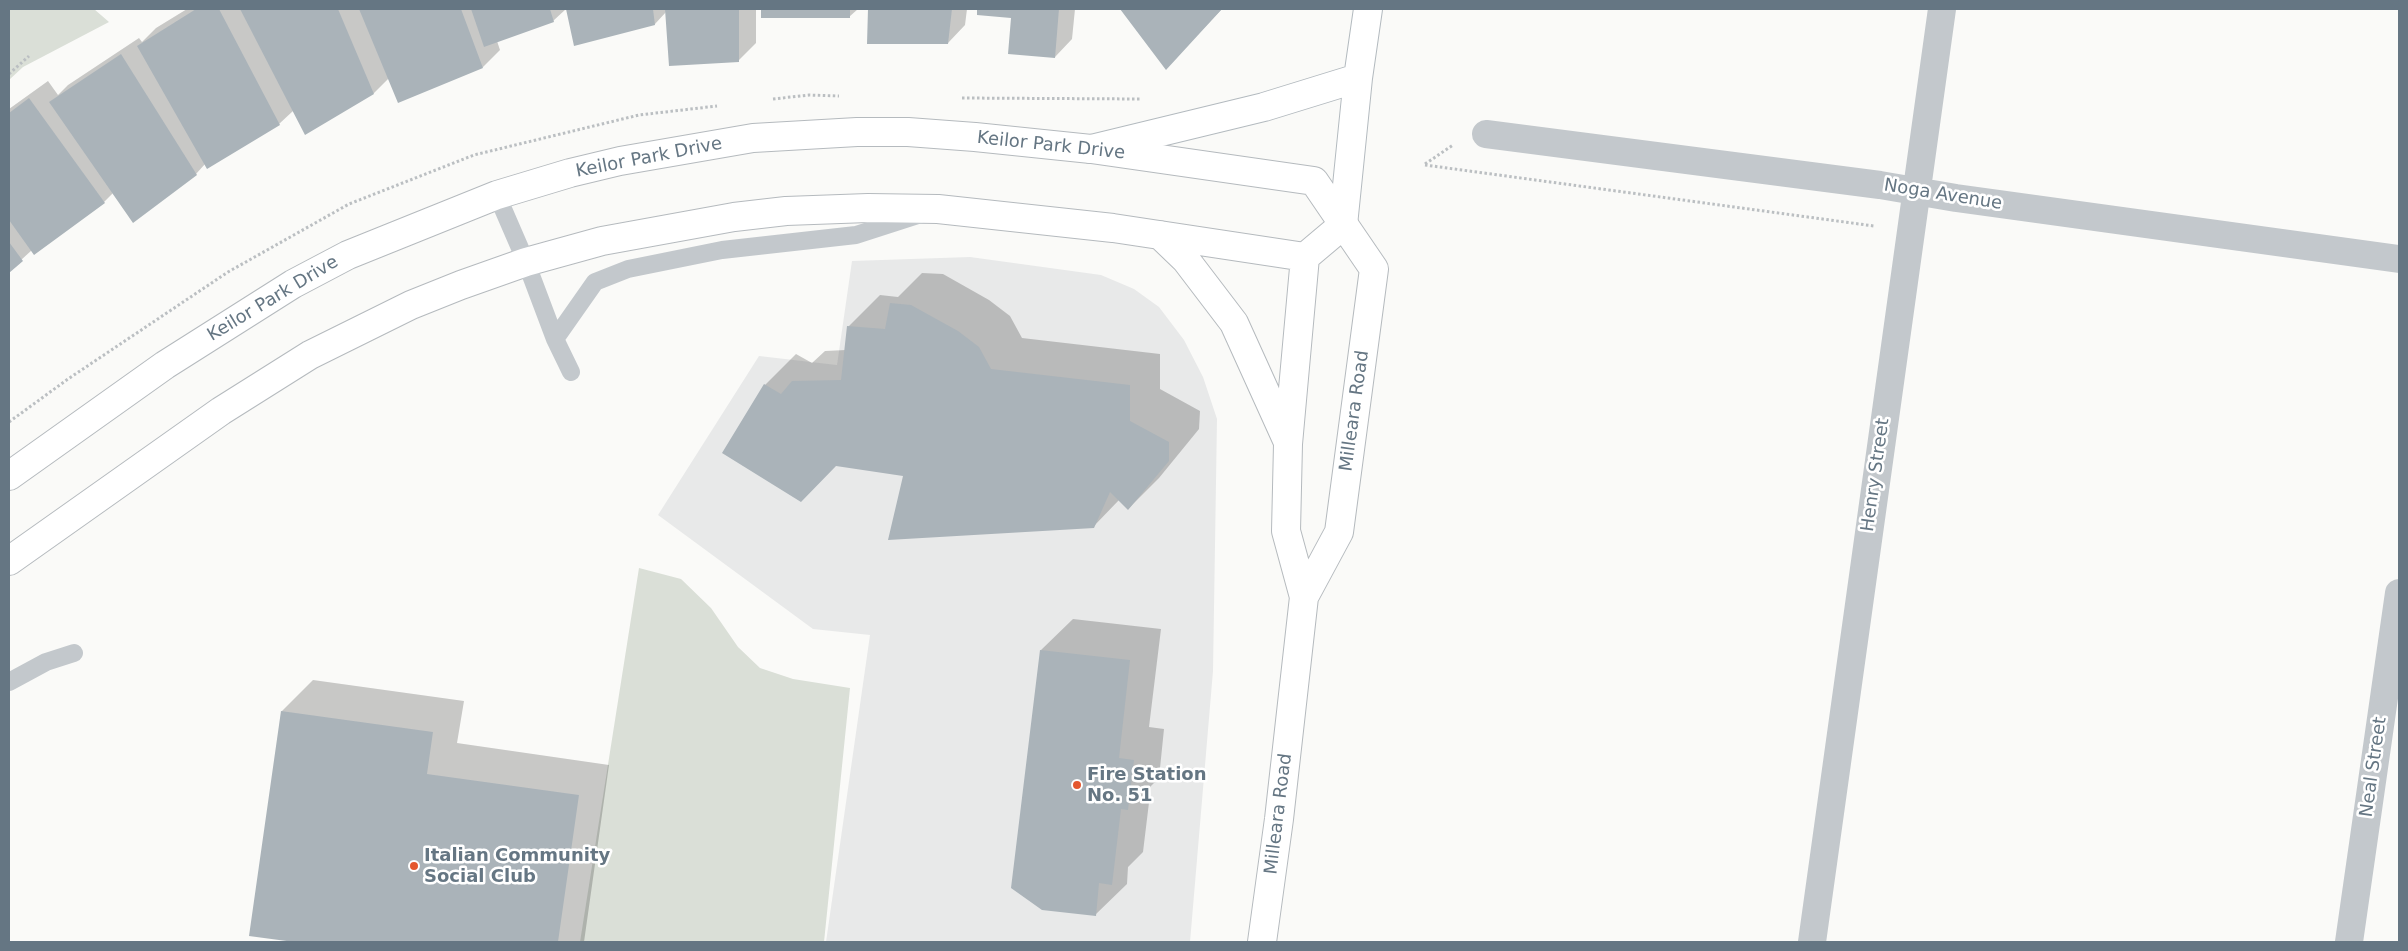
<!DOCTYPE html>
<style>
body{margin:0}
#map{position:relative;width:2408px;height:951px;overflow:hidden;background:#fafaf8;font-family:"DejaVu Sans",sans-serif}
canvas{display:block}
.frame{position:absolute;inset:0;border:10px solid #657683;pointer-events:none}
</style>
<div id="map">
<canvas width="2408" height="951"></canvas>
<div class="frame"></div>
</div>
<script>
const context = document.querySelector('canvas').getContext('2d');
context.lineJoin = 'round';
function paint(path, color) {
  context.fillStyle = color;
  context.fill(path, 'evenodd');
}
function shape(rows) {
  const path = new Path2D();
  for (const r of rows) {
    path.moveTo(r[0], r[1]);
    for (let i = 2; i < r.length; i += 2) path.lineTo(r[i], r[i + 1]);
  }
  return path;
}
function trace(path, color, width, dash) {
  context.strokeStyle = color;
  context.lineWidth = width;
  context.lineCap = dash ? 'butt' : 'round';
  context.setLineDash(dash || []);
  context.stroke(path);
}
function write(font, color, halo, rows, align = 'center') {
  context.font = font + ' "DejaVu Sans",sans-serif';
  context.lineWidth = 5;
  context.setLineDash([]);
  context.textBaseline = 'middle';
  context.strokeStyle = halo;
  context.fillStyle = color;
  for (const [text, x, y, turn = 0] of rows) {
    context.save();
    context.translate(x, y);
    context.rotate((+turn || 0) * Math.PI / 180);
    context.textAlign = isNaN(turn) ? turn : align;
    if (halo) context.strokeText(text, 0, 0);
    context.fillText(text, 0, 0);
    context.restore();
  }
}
paint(shape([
 [970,257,1101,275,1134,289,1159,307,1184,340,1203,377,1217,419,1213,671,1190,942,826,942,870,635,813,629,658,515,759,356,837,365,852,261]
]), '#e8e9e9');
paint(shape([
 [9,9,94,9,109,22,23,67,9,80],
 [639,568,681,579,711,608,738,647,760,668,793,679,850,688,824,942,580,942]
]), '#dadfd7');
paint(shape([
 [187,9,566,9,553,21,497,41,500,50,483,67,389,78,374,93,293,111,279,124,205,164,196,174,113,193,104,202,32,250,9,271,9,109,48,81,58,95,68,85,139,38,142,42,156,28],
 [567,9,756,9,756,43,739,60,666,12,655,24,575,45],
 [762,9,858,9,849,17,762,16],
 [870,9,967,9,965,25,948,43,869,42],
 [978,9,1075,9,1072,39,1055,57,1012,17,978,14],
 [1122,9,1222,9,1166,68],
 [922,273,943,274,989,300,1010,316,1022,338,1160,354,1160,389,1200,411,1199,429,1159,478,1128,509,1119,500,1093,527,904,475,837,465,765,385,796,354,812,363,825,351,846,350,848,327,880,295,898,297],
 [1073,619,1161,629,1149,727,1164,729,1159,778,1151,786,1143,852,1128,867,1127,884,1095,915,1041,650],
 [313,680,464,701,457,743,609,765,584,942,303,942,250,935,282,711]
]), '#0003');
paint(shape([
 [196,9,219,9,280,125,207,169,137,46],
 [240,9,338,9,374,94,305,135],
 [359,9,461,9,483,68,398,103],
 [471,9,550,9,554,22,484,47],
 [566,9,653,9,655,25,574,46],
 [665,9,739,9,739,62,669,66],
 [761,9,850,9,850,18,761,18],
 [868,9,952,9,948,44,867,44],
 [977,9,1059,9,1055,58,1008,54,1011,18,977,15],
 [1120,9,1222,9,1166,70],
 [121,54,197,175,133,223,49,102],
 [29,98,105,203,34,255,9,220,9,113],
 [9,242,23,261,9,273],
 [890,303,911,305,958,331,979,347,991,369,1130,385,1130,421,1169,442,1169,461,1128,510,1110,492,1094,528,888,540,903,476,836,466,801,502,722,453,764,384,781,394,792,381,841,380,847,326,885,329],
 [1040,650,1130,660,1119,758,1134,760,1128,810,1121,809,1112,885,1099,883,1096,916,1042,910,1011,888],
 [281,711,433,732,427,774,579,795,558,942,294,942,249,936]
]), '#aab3b9');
const secondary = shape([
 [1091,149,1264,107,1358,78],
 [1343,225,1358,78,1368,9]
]);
const primary = shape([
 [1160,235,1186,260,1234,323,1287,440],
 [9,476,165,365,293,284,348,255,497,195,570,173,620,161,753,138,857,132,908,132,975,137,1091,149,1314,181,1374,269,1339,532,1304,597],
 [9,561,221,411,310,355,411,305,461,285,526,262,602,241,734,217,786,211,868,208,938,209,1113,228,1305,257],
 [1262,942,1279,819,1304,597,1286,531,1288,444,1305,257,1343,225]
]);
trace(secondary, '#b3babf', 30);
trace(primary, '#b5babe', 30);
trace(shape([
 [9,74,29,56],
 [962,98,1141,99],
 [773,99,809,95,839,96],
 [1425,164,1453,145],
 [1425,165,1874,226],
 [9,422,68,379,228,272,349,204,474,155,639,115,717,106]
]), '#bbbfc2', 3, [2.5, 2.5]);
trace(shape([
 [497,195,526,262,555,339,571,372],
 [555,339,595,282,628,269,722,250,856,235,918,215],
 [9,682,46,662,74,653]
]), '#c3c8cc', 18);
trace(shape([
 [1486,134,1880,185,1956,198,2399,259],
 [1812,942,1942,9],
 [2349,942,2399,593]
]), '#c3c8cc', 28);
trace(secondary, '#fff', 28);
trace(primary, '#fff', 28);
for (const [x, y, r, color] of [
 [1077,785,5,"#e4572e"],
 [414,866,5,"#e4572e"]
]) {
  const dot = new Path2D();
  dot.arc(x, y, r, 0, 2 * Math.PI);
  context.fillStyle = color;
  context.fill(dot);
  trace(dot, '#fff', 2);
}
write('18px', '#657683', '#fff', [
 ["Keilor Park Drive",1051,146,6],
 ["Keilor Park Drive",649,158,-11],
 ["Noga Avenue",1943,195,9],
 ["Keilor Park Drive",273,299,-31],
 ["Milleara Road",1355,411,-82],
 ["Henry Street",1876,475,-82],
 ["Neal Street",2374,767,-82],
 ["Milleara Road",1279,814,-83]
]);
write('bold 18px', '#657683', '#fff', [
 ["Fire Station",1087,775],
 ["No. 51",1087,796],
 ["Italian Community",424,856],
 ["Social Club",424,877]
], 'left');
</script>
